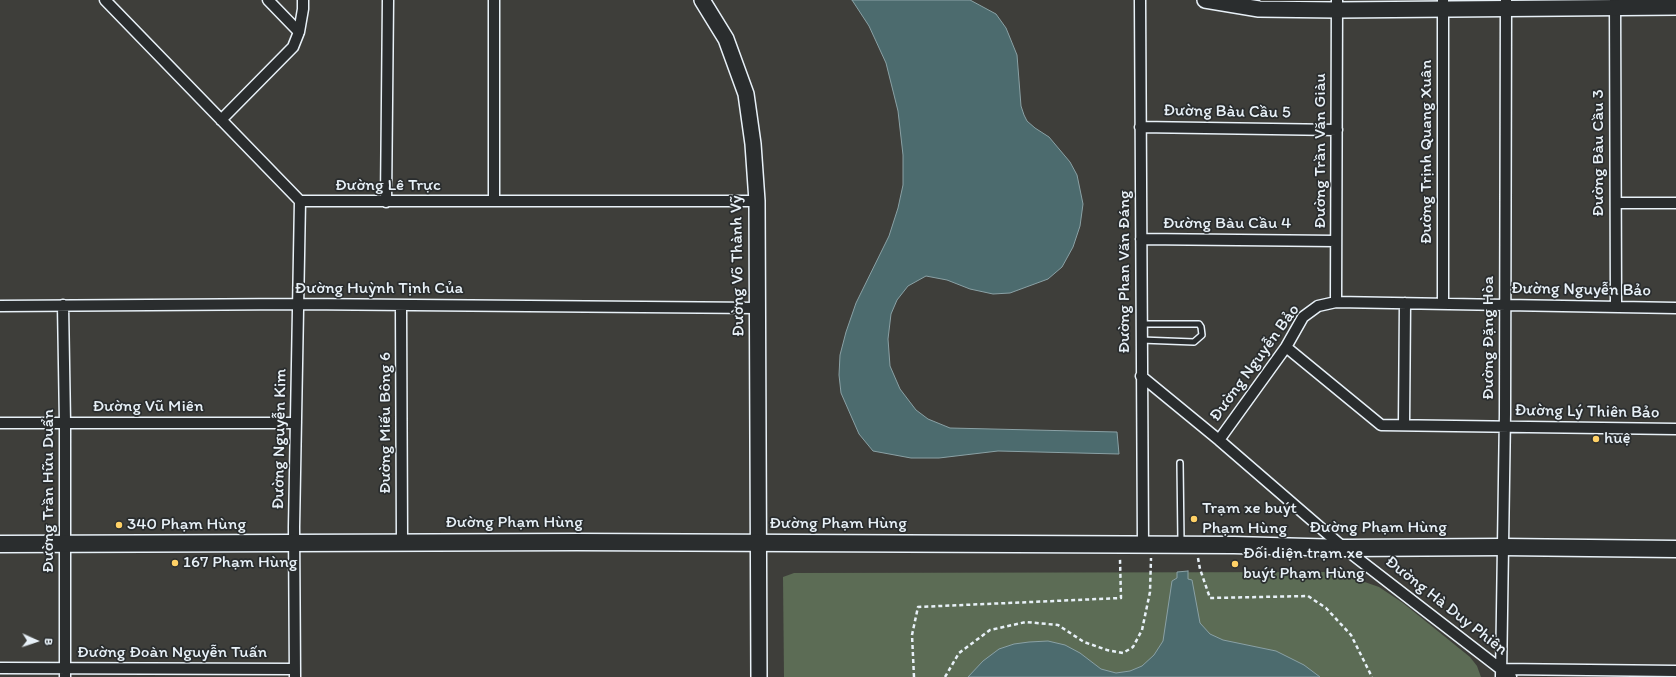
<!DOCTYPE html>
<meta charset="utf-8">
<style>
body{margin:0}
#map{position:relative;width:1676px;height:677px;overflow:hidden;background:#3e3e3a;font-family:Itim,sans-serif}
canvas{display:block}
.north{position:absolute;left:16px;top:621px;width:40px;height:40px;-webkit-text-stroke:3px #2a2d2e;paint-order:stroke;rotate:93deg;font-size:11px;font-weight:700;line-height:16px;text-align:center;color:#e8f1f8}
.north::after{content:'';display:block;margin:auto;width:14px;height:18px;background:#e8f1f8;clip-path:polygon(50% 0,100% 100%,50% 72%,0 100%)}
</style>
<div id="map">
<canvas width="1676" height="677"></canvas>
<div class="north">B</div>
</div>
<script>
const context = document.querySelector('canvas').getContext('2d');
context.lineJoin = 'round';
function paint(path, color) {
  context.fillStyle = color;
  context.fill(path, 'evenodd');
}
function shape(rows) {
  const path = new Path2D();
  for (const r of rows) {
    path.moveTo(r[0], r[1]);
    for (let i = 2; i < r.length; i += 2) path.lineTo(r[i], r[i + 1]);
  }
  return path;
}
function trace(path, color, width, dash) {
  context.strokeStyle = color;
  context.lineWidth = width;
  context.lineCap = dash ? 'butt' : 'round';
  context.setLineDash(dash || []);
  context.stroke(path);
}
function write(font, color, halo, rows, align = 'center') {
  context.font = font + ' Itim,sans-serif';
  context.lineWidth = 3.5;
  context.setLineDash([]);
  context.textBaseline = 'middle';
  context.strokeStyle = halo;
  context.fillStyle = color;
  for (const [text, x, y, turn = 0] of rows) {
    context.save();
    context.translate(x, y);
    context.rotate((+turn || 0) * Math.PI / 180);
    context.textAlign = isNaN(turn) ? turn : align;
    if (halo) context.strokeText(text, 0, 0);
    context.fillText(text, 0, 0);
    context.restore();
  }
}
paint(shape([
 [1336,572,1379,587,1403,603,1470,657,1477,666,1481,677,784,677,783,577,794,573]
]), '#5c6c55');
const water = shape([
 [852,0,970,0,996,14,1006,28,1017,55,1021,106,1024,115,1027,121,1035,128,1049,137,1070,162,1077,175,1083,204,1080,226,1073,247,1062,267,1048,279,1010,293,993,294,970,289,947,280,926,276,908,286,897,300,891,314,888,339,890,366,900,389,916,410,928,419,950,428,1117,432,1119,454,998,451,939,458,911,458,873,451,859,434,841,393,839,375,840,355,846,332,856,303,889,236,898,208,903,185,903,155,898,111,886,63,869,26,852,0],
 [1188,571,1188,579,1192,580,1200,623,1210,634,1223,640,1276,651,1304,665,1320,677,968,677,983,661,999,649,1014,644,1029,642,1048,641,1065,645,1080,653,1101,669,1116,673,1130,671,1142,666,1154,655,1163,641,1172,581,1177,578,1177,572,1188,571]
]);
paint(water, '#4c6b6e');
trace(water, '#8aa1a5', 1);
const lane = shape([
 [1141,324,1199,324,1201,327,1202,335,1194,342,1141,340],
 [1180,463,1181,542]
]);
const street = shape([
 [105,0,300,201,757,201],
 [268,0,299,32],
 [1140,0,1143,544],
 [1443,0,1443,303],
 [1615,0,1616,307],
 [221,120,293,47,299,32,303,9,303,0],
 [1140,127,1337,130],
 [494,201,494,0],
 [386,202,388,0],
 [1616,203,1676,203],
 [1141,239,1336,241],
 [1336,302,1337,0],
 [63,305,65,423,65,677],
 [401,305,402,542],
 [0,306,298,304,758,308],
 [1286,347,1381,425,1676,429],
 [1141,376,1219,440,1344,548,1511,677],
 [0,423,296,423],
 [1404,425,1405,303],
 [1219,440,1286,347,1303,317,1318,306,1336,302,1676,308],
 [0,668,295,669],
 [1501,669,1676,671],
 [295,677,294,527,300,201],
 [1501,677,1505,414,1506,0]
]);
const secondary = shape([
 [702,0,726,39,746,94,753,144,757,201,759,677],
 [1205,0,1259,9,1337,10,1676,7]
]);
const primary = shape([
 [0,544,577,542,1234,545,1344,548,1503,547,1676,549]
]);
trace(lane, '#e8f1f8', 8);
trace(street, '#e8f1f8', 13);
trace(secondary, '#e8f1f8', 18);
trace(primary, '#e8f1f8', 19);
trace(shape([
 [1198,558,1200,569,1210,598,1308,596,1326,608,1351,635,1372,677],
 [914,677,912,635,918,607,1121,598,1120,559],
 [945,677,959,653,990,630,1026,622,1058,625,1084,642,1107,650,1123,653,1133,647,1142,630,1150,592,1151,558]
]), '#e8f1f8', 2.5, [4, 3]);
trace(lane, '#2a2d2e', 5);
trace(street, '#2a2d2e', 10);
trace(secondary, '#2a2d2e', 15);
trace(primary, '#2a2d2e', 16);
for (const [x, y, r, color] of [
 [1596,439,4,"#ffd166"],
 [1194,519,4,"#ffd166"],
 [119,525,4,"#ffd166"],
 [175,563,4,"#ffd166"],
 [1235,564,4,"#ffd166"]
]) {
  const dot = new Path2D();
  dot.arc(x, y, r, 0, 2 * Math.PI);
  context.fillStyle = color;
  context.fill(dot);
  trace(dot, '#2a2d2e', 1.5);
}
write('17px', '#e8f1f8', '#2a2d2e', [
 ["Đường Bàu Cầu 5",1227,112,1],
 ["Đường Trần Văn Giàu",1321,151,-90],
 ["Đường Trịnh Quang Xuân",1427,152,-90],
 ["Đường Bàu Cầu 3",1599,153,-90],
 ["Đường Lê Trực",388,186],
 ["Đường Bàu Cầu 4",1227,224],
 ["Đường Võ Thành Vỹ",738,266,-91],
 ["Đường Phan Văn Đáng",1125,272,-90],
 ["Đường Huỳnh Tịnh Của",379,289],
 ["Đường Nguyễn Bảo",1581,290,1],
 ["Đường Đặng Hòa",1489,338,-90],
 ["Đường Nguyễn Bảo",1255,363,-54],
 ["Đường Vũ Miên",148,407],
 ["Đường Lý Thiên Bảo",1587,412,1],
 ["Đường Miếu Bông 6",386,423,-90],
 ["Đường Nguyễn Kim",280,439,-89],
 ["Đường Trần Hữu Duẩn",49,491,-90],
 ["Đường Phạm Hùng",514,523],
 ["Đường Phạm Hùng",838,524],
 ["Đường Phạm Hùng",1378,528],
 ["Đường Hà Duy Phiên",1446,606,38],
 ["Đường Đoàn Nguyễn Tuấn",172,653]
]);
write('17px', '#e8f1f8', '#2a2d2e', [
 ["huệ",1604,439],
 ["Trạm xe buýt",1202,509],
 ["Phạm Hùng",1202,529],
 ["340 Phạm Hùng",127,525],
 ["Đối diện trạm xe",1243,554],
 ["buýt Phạm Hùng",1243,574],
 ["167 Phạm Hùng",183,563]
], 'left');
</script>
